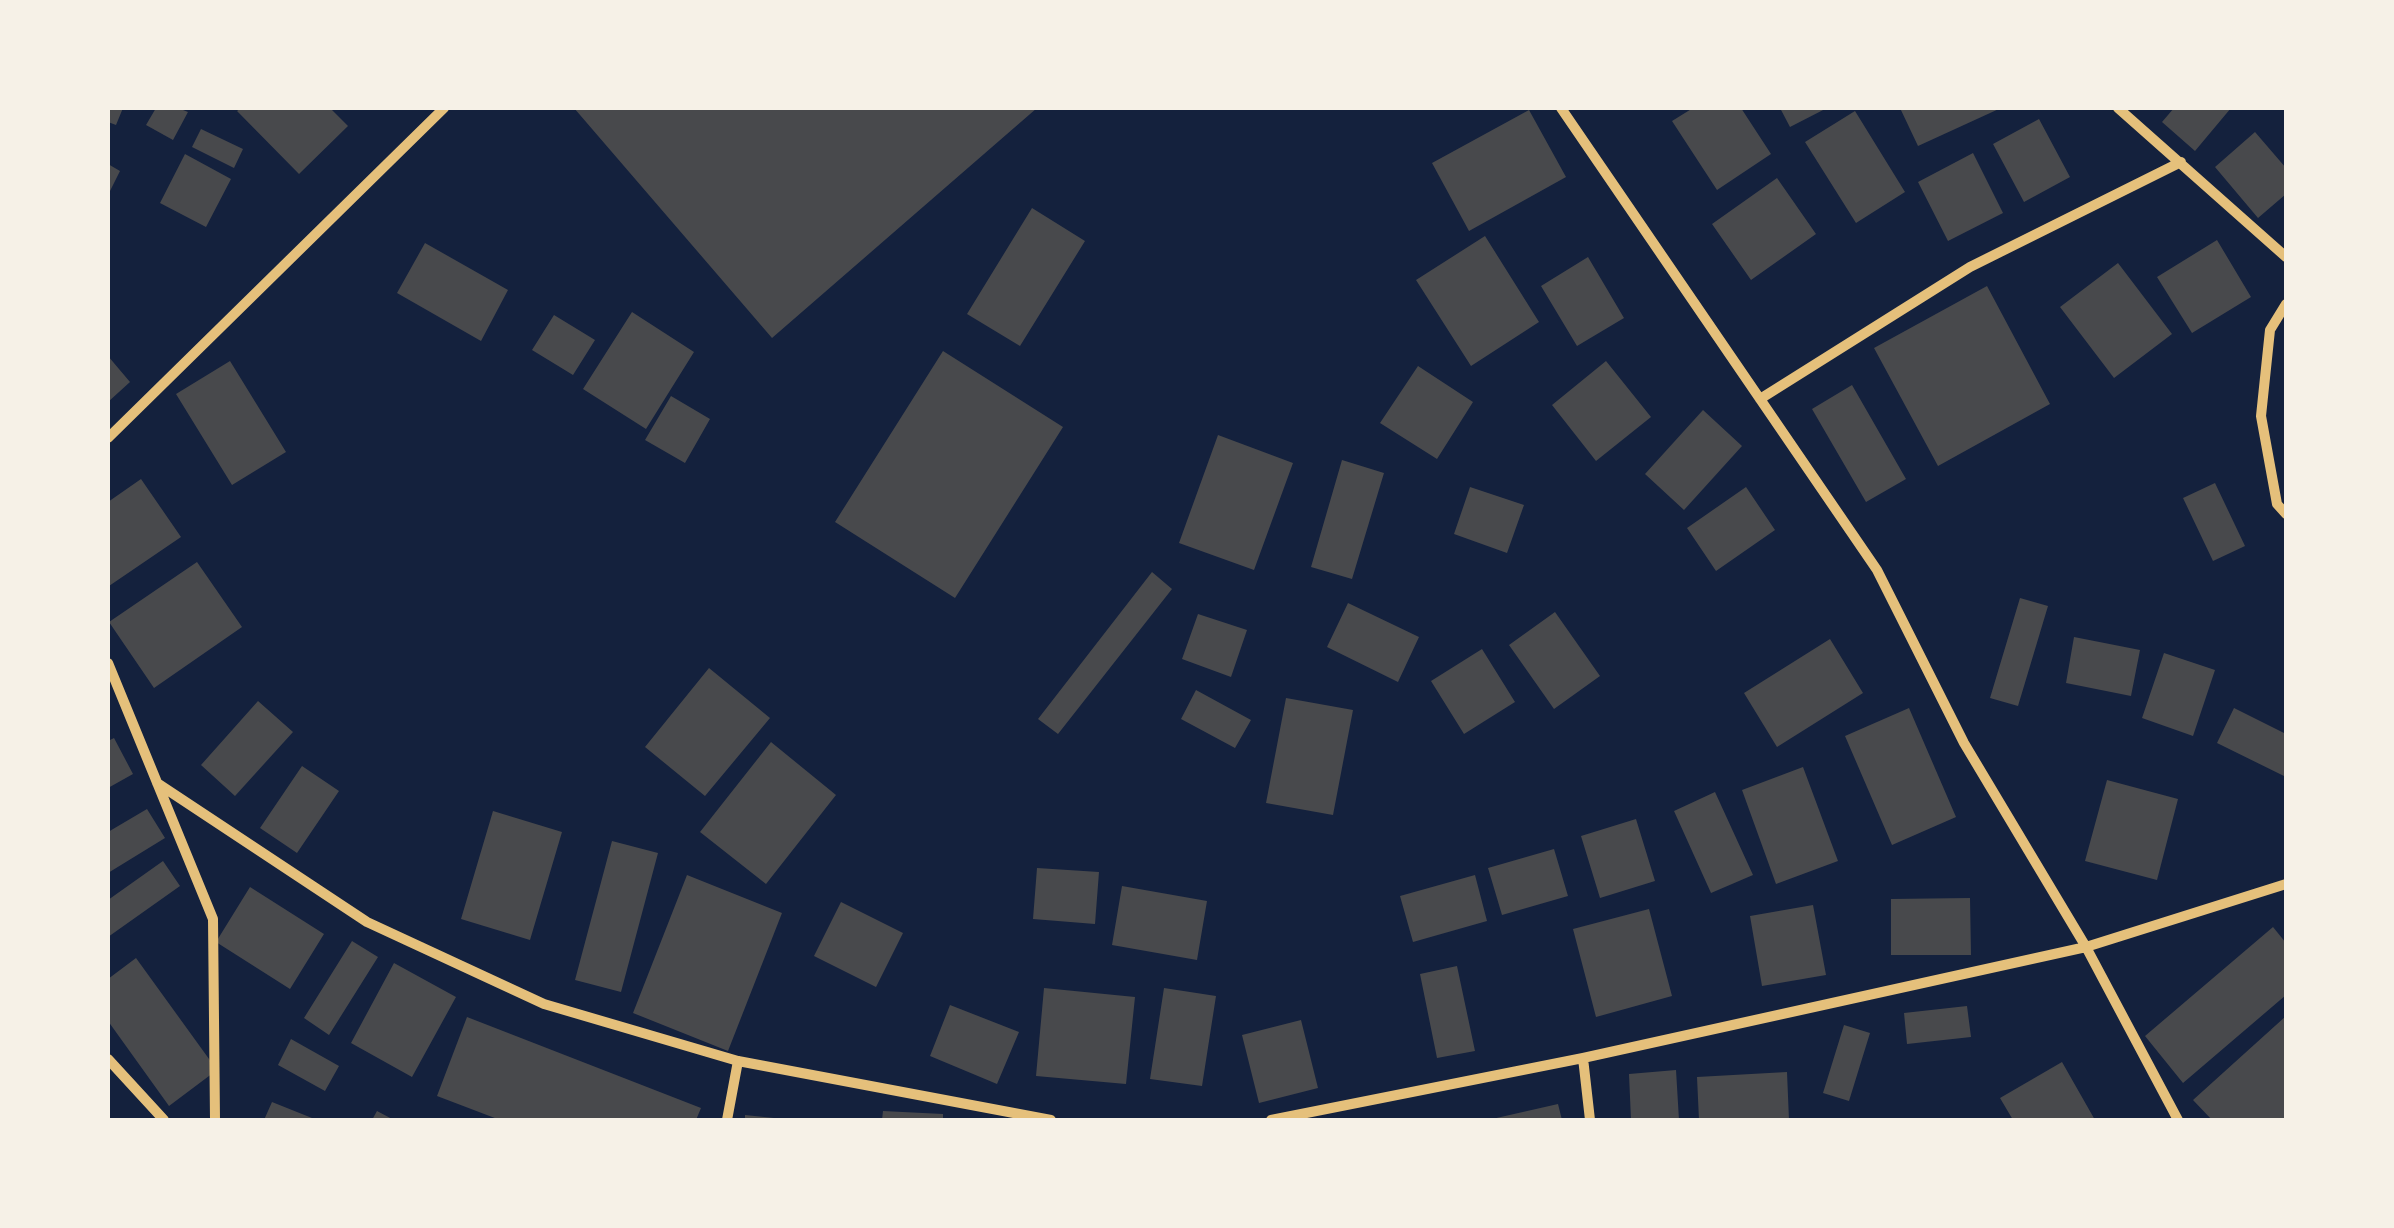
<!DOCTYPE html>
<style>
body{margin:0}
#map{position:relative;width:2394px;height:1228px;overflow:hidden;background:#14213d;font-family:"Nunito Sans",sans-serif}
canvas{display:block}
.frame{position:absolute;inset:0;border:110px solid #f6f1e7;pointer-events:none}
</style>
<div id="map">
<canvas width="2394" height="1228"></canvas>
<div class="frame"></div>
</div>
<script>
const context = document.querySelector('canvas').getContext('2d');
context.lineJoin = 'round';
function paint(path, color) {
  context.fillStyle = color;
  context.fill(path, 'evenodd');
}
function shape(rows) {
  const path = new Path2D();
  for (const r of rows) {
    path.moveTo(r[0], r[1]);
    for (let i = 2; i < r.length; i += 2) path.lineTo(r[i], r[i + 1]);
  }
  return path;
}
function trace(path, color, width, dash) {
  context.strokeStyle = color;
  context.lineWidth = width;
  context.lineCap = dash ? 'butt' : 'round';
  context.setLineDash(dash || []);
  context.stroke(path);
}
paint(shape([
 [108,108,123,108,116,125,108,122],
 [156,108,178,108,188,112,173,140,146,125],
 [241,108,330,108,348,126,299,174,237,111],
 [574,108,1037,108,772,338],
 [1693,108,1741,108,1771,154,1717,190,1672,121],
 [1780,108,1827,108,1790,127],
 [1900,108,2001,108,1918,146],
 [2174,108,2231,108,2195,151,2162,122],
 [1529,110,1566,177,1469,231,1432,163],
 [1855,111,1905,192,1856,223,1805,142],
 [2039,119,2070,177,2024,202,1993,144],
 [201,129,243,149,234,168,192,147],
 [2255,132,2286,168,2286,194,2258,218,2215,167],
 [1973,153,2003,213,1948,241,1918,182],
 [185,154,231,179,206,227,160,203],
 [108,164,120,171,108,195],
 [1777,178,1816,234,1751,280,1712,224],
 [1032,208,1085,241,1020,346,967,314],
 [1485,236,1539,322,1471,366,1416,280],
 [2217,240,2251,297,2192,333,2157,277],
 [425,243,508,290,481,341,397,293],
 [1588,257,1624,318,1577,346,1541,286],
 [2118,263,2172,334,2114,378,2060,307],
 [1987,286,2050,404,1938,466,1874,348],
 [632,312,694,352,646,429,583,389],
 [554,315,595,340,573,375,532,350],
 [943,351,1063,427,955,598,835,522],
 [108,356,130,382,108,402],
 [230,361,286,452,232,485,176,394],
 [1606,361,1651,417,1596,461,1552,405],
 [1418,366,1473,402,1437,459,1380,423],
 [1852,385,1906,479,1866,502,1812,409],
 [671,396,710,419,685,463,645,440],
 [1703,410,1742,446,1684,510,1645,474],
 [1218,435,1293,463,1254,570,1179,543],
 [1342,460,1384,473,1352,579,1311,567],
 [141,479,181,537,109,586,108,502],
 [2215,483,2245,546,2213,561,2183,498],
 [1470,487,1524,505,1507,553,1454,534],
 [1746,487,1775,530,1716,571,1687,528],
 [197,562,242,627,154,688,109,622],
 [1152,572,1172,589,1058,734,1038,719],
 [2020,598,2048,606,2018,706,1990,698],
 [1348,603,1419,637,1398,682,1327,647],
 [1555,612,1600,676,1554,709,1509,645],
 [1198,614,1247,630,1231,677,1182,659],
 [2074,637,2140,650,2131,696,2066,683],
 [1830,639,1863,693,1777,747,1744,693],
 [1482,649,1515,702,1464,734,1431,681],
 [2164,653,2215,670,2193,736,2142,718],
 [709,668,770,718,705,796,645,747],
 [1196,690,1251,720,1235,748,1181,719],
 [1286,698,1353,710,1333,815,1266,803],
 [258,701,293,732,235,796,201,765],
 [1909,708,1956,817,1892,845,1845,736],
 [2234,708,2286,734,2286,777,2217,743],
 [114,738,133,774,108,788,108,741],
 [771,742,836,795,766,884,700,832],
 [302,766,339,791,297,853,260,828],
 [1803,767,1838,861,1776,884,1742,790],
 [2107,780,2178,799,2157,880,2085,861],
 [1715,792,1753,875,1711,893,1674,811],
 [147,809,165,838,108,873,108,832],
 [493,811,562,832,530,940,461,919],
 [1636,819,1655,881,1600,898,1581,836],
 [612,841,658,853,621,992,575,980],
 [1554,849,1568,896,1502,915,1488,868],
 [163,861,180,886,108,937,108,900],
 [1037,868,1099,872,1095,924,1033,919],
 [687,875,782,913,728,1051,633,1013],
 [1475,875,1487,921,1413,942,1400,896],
 [1122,886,1207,901,1197,960,1112,945],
 [250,887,324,934,290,989,216,942],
 [1970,898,1971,955,1891,955,1891,899],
 [841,902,903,933,876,987,814,956],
 [1813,905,1826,975,1762,986,1750,916],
 [1649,909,1672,996,1596,1017,1573,929],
 [2273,927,2286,943,2286,995,2183,1083,2145,1036],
 [352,941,378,957,329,1035,304,1018],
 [136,958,217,1070,169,1106,108,1021,108,979],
 [394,963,456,997,412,1077,351,1043],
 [1457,966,1475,1051,1437,1058,1420,974],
 [1044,988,1135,997,1126,1084,1036,1076],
 [1164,988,1216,996,1202,1086,1150,1079],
 [950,1005,1019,1032,997,1084,930,1056],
 [1967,1006,1971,1037,1907,1044,1904,1013],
 [2286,1016,2286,1120,2212,1120,2193,1100],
 [467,1017,701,1108,696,1120,500,1120,437,1096],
 [1301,1020,1318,1088,1259,1103,1242,1035],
 [1844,1025,1870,1033,1849,1101,1823,1093],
 [291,1039,339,1066,325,1091,278,1065],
 [2062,1062,2095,1120,2013,1120,2000,1098],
 [1676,1070,1679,1120,1631,1120,1629,1074],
 [1787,1072,1789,1120,1699,1120,1697,1077],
 [272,1102,317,1120,264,1120],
 [1558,1104,1562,1120,1493,1120,1492,1119],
 [377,1111,394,1120,372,1120],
 [883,1111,943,1114,943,1120,882,1120],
 [745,1115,774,1118,774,1120,745,1120]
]), '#48494c');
trace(shape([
 [1561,108,1877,570,1964,743,2086,947,2178,1120],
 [2118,108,2286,257],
 [2286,304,2270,330,2261,416,2277,504,2286,514],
 [1760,399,1970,267,2181,162],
 [108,438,444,108],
 [108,663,213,919,215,1120],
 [157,783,367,922,544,1004,738,1061,1051,1120],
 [1583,1058,1590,1120],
 [108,1059,164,1120],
 [727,1120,738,1061],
 [1271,1120,1583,1058,2086,947,2286,884]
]), '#e5c07b', 10);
</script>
